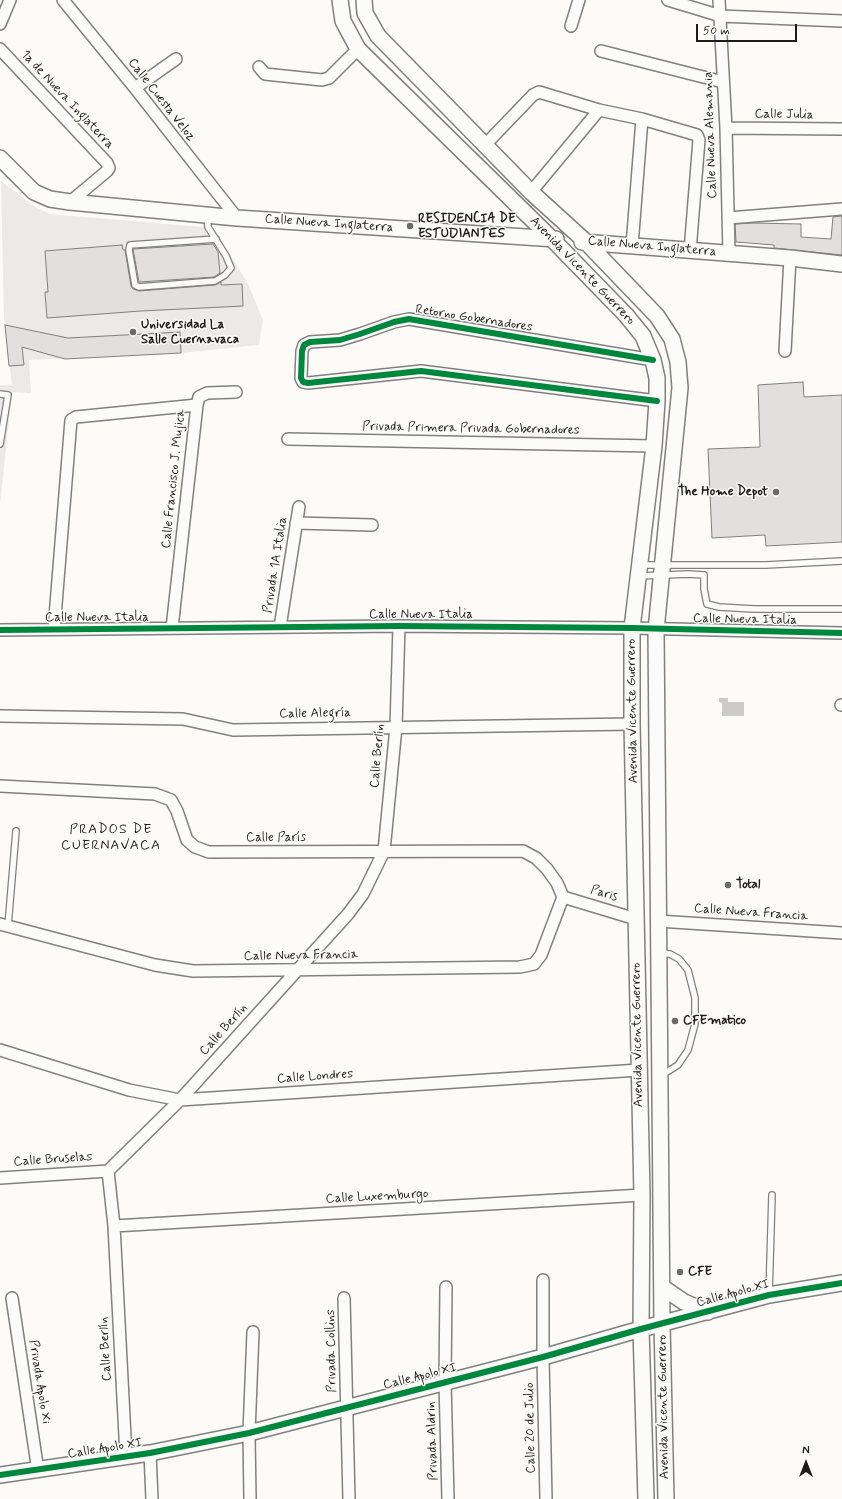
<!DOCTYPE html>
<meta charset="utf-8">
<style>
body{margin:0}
#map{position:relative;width:842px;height:1499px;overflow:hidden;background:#fcfbf8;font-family:Mynerve,sans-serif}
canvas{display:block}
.north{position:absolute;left:786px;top:1443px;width:40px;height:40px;-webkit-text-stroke:3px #fdfcf7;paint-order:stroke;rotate:0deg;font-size:11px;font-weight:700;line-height:16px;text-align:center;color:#1c1c1c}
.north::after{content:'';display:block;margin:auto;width:14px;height:18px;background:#1c1c1c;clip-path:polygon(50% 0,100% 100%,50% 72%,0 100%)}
.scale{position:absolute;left:696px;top:24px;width:101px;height:18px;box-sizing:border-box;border:2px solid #1c1c1c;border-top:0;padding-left:5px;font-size:12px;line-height:14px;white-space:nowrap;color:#1c1c1c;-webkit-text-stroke:3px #fdfcf7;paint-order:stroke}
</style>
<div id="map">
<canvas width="842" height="1499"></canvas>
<div class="north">N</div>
<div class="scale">50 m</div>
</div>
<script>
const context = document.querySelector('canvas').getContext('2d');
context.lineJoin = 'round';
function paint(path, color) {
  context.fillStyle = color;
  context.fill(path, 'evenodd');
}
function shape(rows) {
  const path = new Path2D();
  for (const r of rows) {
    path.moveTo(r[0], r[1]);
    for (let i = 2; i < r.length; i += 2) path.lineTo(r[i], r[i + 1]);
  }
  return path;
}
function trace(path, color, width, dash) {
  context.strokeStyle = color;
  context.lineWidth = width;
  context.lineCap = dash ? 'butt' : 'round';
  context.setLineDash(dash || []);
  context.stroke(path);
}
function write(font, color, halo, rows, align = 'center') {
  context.font = font + ' Mynerve,sans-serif';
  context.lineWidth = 3;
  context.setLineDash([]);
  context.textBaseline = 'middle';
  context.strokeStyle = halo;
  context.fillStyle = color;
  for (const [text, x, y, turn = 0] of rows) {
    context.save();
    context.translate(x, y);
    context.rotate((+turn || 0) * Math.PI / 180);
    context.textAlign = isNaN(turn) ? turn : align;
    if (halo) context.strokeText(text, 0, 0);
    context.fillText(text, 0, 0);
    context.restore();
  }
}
paint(shape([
 [1,181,35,207,50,214,214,228,248,284,263,320,259,345,181,353,29,360,31,393,12,392,0,504,0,385,12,385,4,319]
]), '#ebeae8');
paint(shape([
 [719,698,728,698,728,702,744,702,744,716,722,716,722,703,719,702]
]), '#cccbc7');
const building = shape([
 [842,216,842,255,774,248,774,245,736,242,735,224,753,223,801,224,801,237,831,239,833,217,842,216],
 [213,244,218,252,220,273,214,277,139,282,133,249,213,244],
 [122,245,123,250,125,250,131,286,133,289,139,291,215,285,221,282,221,285,242,284,243,306,141,311,47,318,45,292,48,292,45,251,122,245],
 [5,325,68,338,180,332,181,353,65,359,22,347,24,365,9,366,5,325],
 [803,382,804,397,842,395,842,542,766,546,765,535,712,538,708,449,760,447,758,385,803,382]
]);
paint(building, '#e1e0de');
trace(building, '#81807f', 1);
const lane = shape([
 [207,216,208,227,226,256,231,268,225,275,215,281,139,287,135,285,129,250,130,245,216,239],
 [0,394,8,395,0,444],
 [640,565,766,565,842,561],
 [639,576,688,574,704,575,704,589,707,604,719,607,754,609,842,609],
 [8,926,16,831],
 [660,953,670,954,679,959,688,970,695,998,695,1024,688,1050,678,1065,662,1075],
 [769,1295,772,1195]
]);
const street = shape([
 [63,0,135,88,237,218],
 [668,0,721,16,842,21],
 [719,0,726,128,729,254],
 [0,24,10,0],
 [571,26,579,0],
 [0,49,107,163,109,168,107,171,70,202],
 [601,51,723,82],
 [259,67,265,74,322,80,329,78,358,49],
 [135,88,176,59],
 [726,128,842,129],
 [485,145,533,95,539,92,599,110,642,119,697,135,699,140,690,251],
 [531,192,599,110],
 [728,218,842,209],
 [632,246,642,119],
 [785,351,790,258],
 [653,360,409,319,394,322,360,334,340,340,310,342,304,345,302,351,301,378,303,382,308,383,421,371,657,401],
 [288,439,654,446],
 [296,523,372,525],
 [280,627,299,507],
 [172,628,197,405,199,397,207,393,236,392],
 [54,629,71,420,76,417,197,405],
 [0,630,399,626,632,628,842,633],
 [841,705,842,705],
 [0,716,183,719,233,730,632,724],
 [0,786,155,794,171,800,177,811,187,840,195,847,209,852,523,851,536,858,547,869,557,883,563,897],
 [563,897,636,919],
 [658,921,842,933],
 [0,924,155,965,193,971,520,967,534,964,541,955,563,897],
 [0,1050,129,1090,180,1100,639,1070],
 [108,1171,180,1100,348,914,363,894,384,851,396,727,399,626],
 [108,1171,114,1226,126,1456],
 [0,1178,108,1171],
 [114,1226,642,1195],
 [543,1280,543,1357,546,1499],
 [446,1287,445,1382,448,1499],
 [12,1298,38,1471],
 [344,1298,349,1499],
 [150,1453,152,1499],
 [250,1499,249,1433,253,1332]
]);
const secondary = shape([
 [340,0,343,21,358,49,552,239,626,315,643,336,653,360,657,378,657,401,654,446,632,628,632,724,642,1195,641,1329,646,1499],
 [364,0,365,13,378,36,531,192,586,242,657,316,672,339,678,362,680,388,656,630,662,1324,666,1499],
 [0,158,34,192,50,199,70,202,237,218,556,239],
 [582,242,790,258,842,264],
 [662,1287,684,1302,708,1312],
 [0,1475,150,1453,249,1433,543,1357,641,1329,769,1295,842,1283]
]);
trace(lane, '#81807f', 8);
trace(street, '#81807f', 14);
trace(secondary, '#81807f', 18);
trace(lane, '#fbfbf9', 5.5);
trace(street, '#fbfbf9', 11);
trace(secondary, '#fbfbf9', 15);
trace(shape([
 [653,360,409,319,394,322,360,334,340,340,310,342,304,345,302,351,301,378,303,382,308,383,421,371,657,401],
 [0,630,399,626,632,628,842,633],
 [0,1475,150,1453,249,1433,543,1357,641,1329,769,1295,842,1283]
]), '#00873e', 6);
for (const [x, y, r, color] of [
 [410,226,4,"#6a6a69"],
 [133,332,4,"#6a6a69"],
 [776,492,4,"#6a6a69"],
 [728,885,4,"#6a6a69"],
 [675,1021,4,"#6a6a69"],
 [680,1272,4,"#6a6a69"]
]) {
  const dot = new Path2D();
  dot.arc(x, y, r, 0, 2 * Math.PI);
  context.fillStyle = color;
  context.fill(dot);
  trace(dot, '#fdfcf7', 1.5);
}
write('13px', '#1c1c1c', '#fdfcf7', [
 ["1a de Nueva Inglaterra",67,100,47],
 ["Calle Cuesta Veloz",161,100,52],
 ["Calle Julia",784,115,1],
 ["Calle Nueva Alemania",711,135,-92],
 ["Calle Nueva Inglaterra",329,224,4],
 ["Calle Nueva Inglaterra",652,247,5],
 ["Avenida Vicente Guerrero",582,271,46],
 ["Retorno Gobernadores",474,319,9],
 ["Privada Primera Privada Gobernadores",471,429,1],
 ["Calle Francisco J. Mujica",174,479,-84],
 ["Privada 1A Italia",276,565,-81],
 ["Calle Nueva Italia",421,615],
 ["Calle Nueva Italia",97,618],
 ["Calle Nueva Italia",745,620,1],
 ["Avenida Vicente Guerrero",633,711,-91],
 ["Calle Alegría",315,714,-1],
 ["Calle Berlín",378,756,-85],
 ["Calle París",276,838],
 ["Paris",604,894,17],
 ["Calle Nueva Francia",751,913,4],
 ["Calle Nueva Francia",301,956,-1],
 ["Calle Berlín",224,1030,-48],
 ["Avenida Vicente Guerrero",638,1035,-91],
 ["Calle Londres",315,1077,-4],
 ["Calle Bruselas",53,1160,-4],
 ["Calle Luxemburgo",377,1197,-3],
 ["Calle Apolo XI",733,1294,-15],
 ["Calle Berlín",106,1349,-93],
 ["Privada Collins",332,1351,-91],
 ["Calle Apolo XI",420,1377,-14],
 ["Privada Apolo Xi",39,1382,81],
 ["Avenida Vicente Guerrero",664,1407,-91],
 ["Calle 20 de Julio",531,1428,-91],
 ["Privada Aldrin",433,1441,-92],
 ["Calle Apolo XI",105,1449,-9]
]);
write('bold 13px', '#1c1c1c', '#fdfcf7', [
 ["RESIDENCIA DE",418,219],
 ["ESTUDIANTES",418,234],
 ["Universidad La",141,325],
 ["Salle Cuernavaca",141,340],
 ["The Home Depot",768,492,"right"],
 ["Total",736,885],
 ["CFEmatico",683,1021],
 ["CFE",688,1272]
], 'left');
context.letterSpacing = '1px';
write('14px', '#1c1c1c', '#fdfcf7', [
 ["PRADOS DE",111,830],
 ["CUERNAVACA",111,846]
]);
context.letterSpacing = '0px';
</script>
